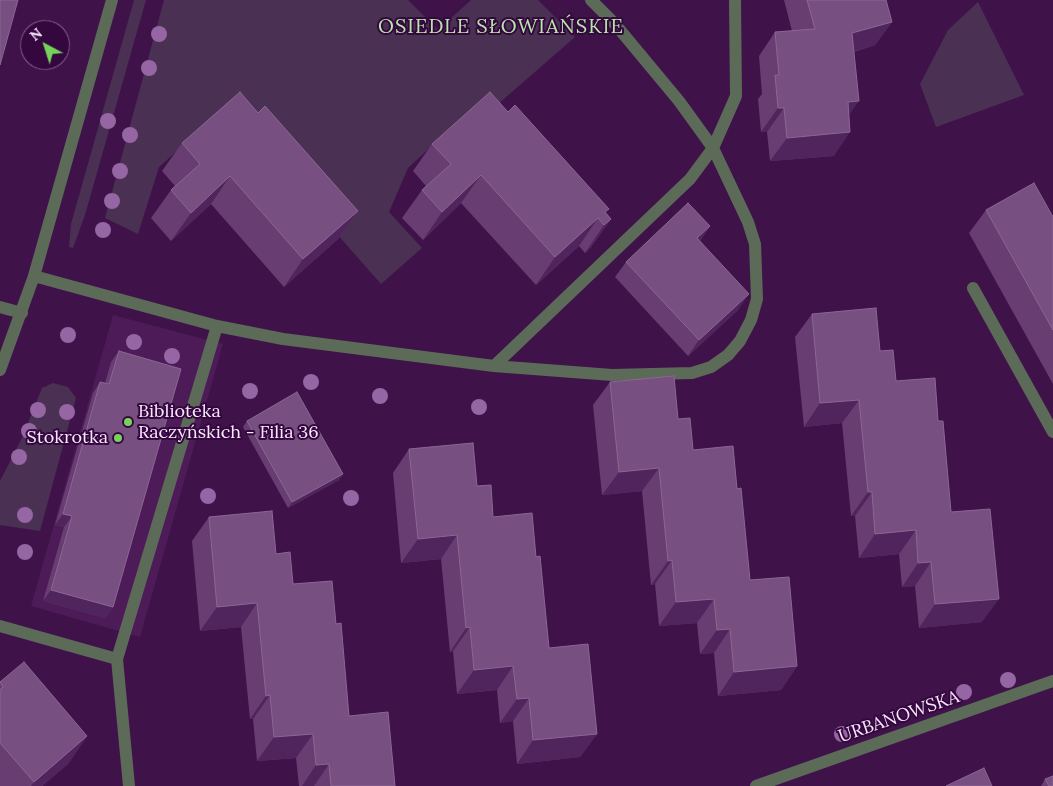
<!DOCTYPE html>
<meta charset="utf-8">
<style>
body{margin:0}
#map{position:relative;width:1053px;height:786px;overflow:hidden;background:#3f134a;font-family:Lora,serif}
canvas{display:block}
.north{position:absolute;left:20px;top:20px;width:50px;height:50px;box-sizing:border-box;background:#34073f;border:1px solid #82618b;border-radius:50%;rotate:320deg;font-size:14px;font-weight:700;line-height:20px;text-align:center;color:#f8e8fc}
.north::after{content:'';display:block;margin:auto;width:18px;height:22px;background:#76d25a;clip-path:polygon(50% 0,100% 100%,50% 72%,0 100%)}
</style>
<div id="map">
<canvas width="1053" height="786"></canvas>
<div class="north">N</div>
</div>
<script>
const context = document.querySelector('canvas').getContext('2d');
context.lineJoin = 'round';
function paint(path, color) {
  context.fillStyle = color;
  context.fill(path, 'evenodd');
}
function shape(rows) {
  const path = new Path2D();
  for (const r of rows) {
    path.moveTo(r[0], r[1]);
    for (let i = 2; i < r.length; i += 2) path.lineTo(r[i], r[i + 1]);
  }
  return path;
}
function trace(path, color, width, dash) {
  context.strokeStyle = color;
  context.lineWidth = width;
  context.lineCap = dash ? 'butt' : 'round';
  context.setLineDash(dash || []);
  context.stroke(path);
}
function write(font, color, halo, rows, align = 'center') {
  context.font = font + ' Lora,serif';
  context.lineWidth = 4;
  context.setLineDash([]);
  context.textBaseline = 'middle';
  context.strokeStyle = halo;
  context.fillStyle = color;
  for (const [text, x, y, turn = 0] of rows) {
    context.save();
    context.translate(x, y);
    context.rotate((+turn || 0) * Math.PI / 180);
    context.textAlign = isNaN(turn) ? turn : align;
    if (halo) context.strokeText(text, 0, 0);
    context.fillText(text, 0, 0);
    context.restore();
  }
}
paint(shape([
 [113,315,223,344,140,637,31,606]
]), '#4c1b58');
paint(shape([
 [134,0,146,0,85,215,73,248,69,247,71,224],
 [164,0,408,0,438,30,471,0,538,0,575,37,481,119,471,110,408,168,389,212,422,248,381,284,247,132,218,115,159,167,138,234,105,218],
 [978,2,1024,95,936,127,920,84,948,30],
 [53,383,68,387,76,398,40,531,0,525,0,481,21,440,42,388]
]), '#4a3052');
trace(shape([
 [973,288,1053,432],
 [0,307,22,313]
]), '#5c6b58', 12);
trace(shape([
 [34,276,217,326,283,339,494,366,612,375,692,373,711,367,728,355,740,341,751,320,757,299,755,244,748,222,713,148,736,96,735,0],
 [494,366,690,179,713,148,679,101,615,24,591,0],
 [0,626,117,659],
 [129,786,117,659,217,326],
 [756,786,1053,681]
]), '#5c6b58', 12);
trace(shape([
 [0,370,34,276,112,0]
]), '#5c6b58', 12);
context.fillStyle = '#9665a3';
for (const [x, y] of [
 [159,34],
 [149,68],
 [108,121],
 [130,135],
 [120,171],
 [112,201],
 [103,230],
 [68,335],
 [134,342],
 [172,356],
 [311,382],
 [250,391],
 [380,396],
 [479,407],
 [38,410],
 [67,412],
 [29,431],
 [19,457],
 [208,496],
 [351,498],
 [25,515],
 [25,552],
 [1008,680],
 [964,692],
 [842,734]
]) {
  context.beginPath();
  context.arc(x, y, 8, 0, 2 * Math.PI);
  context.fill();
}
paint(shape([
 [784,0,886,0,892,22,875,45,854,52,849,115,834,156,770,161,767,132,761,132,758,99,762,94,759,56,775,32,792,31],
 [508,112,611,219,591,247,585,253,579,246,536,285,461,203,423,240,402,218,422,190,426,186,413,171,432,144],
 [258,113,358,211,338,239,284,287,211,204,171,241,151,218,171,190,175,186,162,171,182,143],
 [986,210,1053,217,1053,384,969,233],
 [710,226,700,241,738,310,688,356,615,277,626,262],
 [812,314,880,351,896,381,938,421,951,512,982,622,919,628,915,586,902,587,899,554,859,558,855,516,851,516,842,423,804,427,795,337],
 [119,351,113,607,105,618,43,601,64,527,55,525,93,393,100,382,105,383,111,362],
 [610,382,678,419,693,450,737,489,750,580,797,666,781,690,718,696,714,653,700,654,697,623,659,626,655,584,651,585,642,491,602,495,593,405],
 [247,421,339,480,288,508,243,427],
 [409,449,477,486,493,517,536,557,549,648,597,734,580,757,517,764,513,721,500,723,497,690,457,694,453,651,450,652,441,559,401,563,393,473],
 [209,517,276,554,293,584,336,624,349,716,395,786,299,786,296,758,257,761,253,719,250,719,241,627,200,631,192,541],
 [0,682,87,736,68,764,42,786,0,786],
 [1045,779,1053,786,1041,786]
]), '#673d72');
paint(shape([
 [892,22,875,45,836,57,852,33],
 [859,101,842,125,848,102],
 [778,108,784,108,767,132,761,132],
 [850,132,834,156,770,161,787,138],
 [481,175,461,203,423,240,442,212],
 [230,176,211,204,171,241,191,213],
 [358,211,338,239,284,287,303,259],
 [598,218,579,246,536,285,555,257],
 [611,219,591,247,585,253,604,225],
 [710,226,699,242,697,238],
 [749,294,738,310,688,356,699,340],
 [859,400,842,423,804,427,820,403],
 [659,468,642,491,602,495,619,472],
 [343,474,339,480,288,508,292,502],
 [868,492,872,492,855,516,851,516],
 [63,514,72,516,64,527,55,525],
 [916,530,899,554,859,558,875,534],
 [457,535,441,559,401,563,418,539],
 [672,560,655,584,651,585,668,561],
 [931,562,915,586,902,587,918,563],
 [51,590,113,607,105,618,43,601],
 [714,599,697,623,659,626,676,602],
 [999,599,982,622,919,628,935,604],
 [257,603,241,627,200,631,217,607],
 [470,627,453,651,450,652,466,628],
 [730,629,714,653,700,654,717,630],
 [513,666,497,690,457,694,474,670],
 [797,666,781,690,718,696,734,672],
 [270,695,253,719,250,719,266,696],
 [529,698,513,721,500,723,517,699],
 [313,734,296,758,257,761,274,737],
 [597,734,580,757,517,764,533,740],
 [87,736,68,764,42,786,31,786,34,782],
 [329,764,314,786,302,786,316,765]
]), '#50245c');
const building = shape([
 [0,0,18,0,0,65,0,0],
 [807,0,886,0,892,22,852,33,859,101,848,102,850,132,787,138,784,108,778,108,775,75,779,75,775,32,815,29,807,0],
 [240,92,258,113,265,106,358,211,303,259,230,176,191,213,171,190,200,164,182,143,240,92],
 [490,92,508,112,515,105,609,209,605,212,611,219,604,225,598,218,555,257,481,175,442,212,422,190,451,164,432,144,490,92],
 [1034,183,1053,217,1053,330,986,210,1034,183],
 [688,203,710,226,697,238,749,294,699,340,626,262,688,203],
 [876,308,880,351,893,350,896,381,935,378,938,421,943,421,951,512,990,509,999,599,935,604,931,562,918,563,916,530,875,534,872,492,868,492,859,400,820,403,812,314,876,308],
 [119,351,181,369,113,607,51,590,72,516,63,514,100,382,109,384,119,351],
 [674,376,678,419,690,418,693,450,733,446,737,489,741,488,750,580,789,577,797,666,734,672,730,629,717,630,714,599,676,602,672,560,668,561,659,468,619,472,610,382,674,376],
 [297,392,343,474,292,502,247,421,297,392],
 [473,443,477,486,491,485,493,517,532,513,536,557,540,556,549,648,588,644,597,734,533,740,529,698,517,699,513,666,474,670,470,627,466,628,457,535,418,539,409,449,473,443],
 [272,511,276,554,290,552,293,584,332,581,336,624,341,623,349,716,388,712,395,786,331,786,329,764,316,765,313,734,274,737,270,695,266,696,257,603,217,607,209,517,272,511],
 [24,662,87,736,34,782,0,743,0,690,3,687,0,682,24,662],
 [984,768,992,786,946,786,984,768],
 [1053,776,1053,786,1049,786,1045,779,1053,776]
]);
paint(building, '#774f81');
trace(building, '#8b6794', 1);
for (const [x, y, r, color] of [
 [128,422,5,"#76d25a"],
 [118,438,5,"#76d25a"]
]) {
  const dot = new Path2D();
  dot.arc(x, y, r, 0, 2 * Math.PI);
  context.fillStyle = color;
  context.fill(dot);
  trace(dot, '#34073f', 2);
}
write('18px', '#f8e8fc', '#34073f', [
 ["Biblioteka",138,412],
 ["Raczyńskich - Filia 36",138,433],
 ["Stokrotka",108,438,"right"]
], 'left');
write('18px', '#f8e8fc', '#34073f', [
 ["URBANOWSKA",899,717,-19]
]);
context.letterSpacing = '1px';
write('20px', '#b6e7a7', '#34073f', [
 ["OSIEDLE SŁOWIAŃSKIE",501,27]
]);
context.letterSpacing = '0px';
</script>
